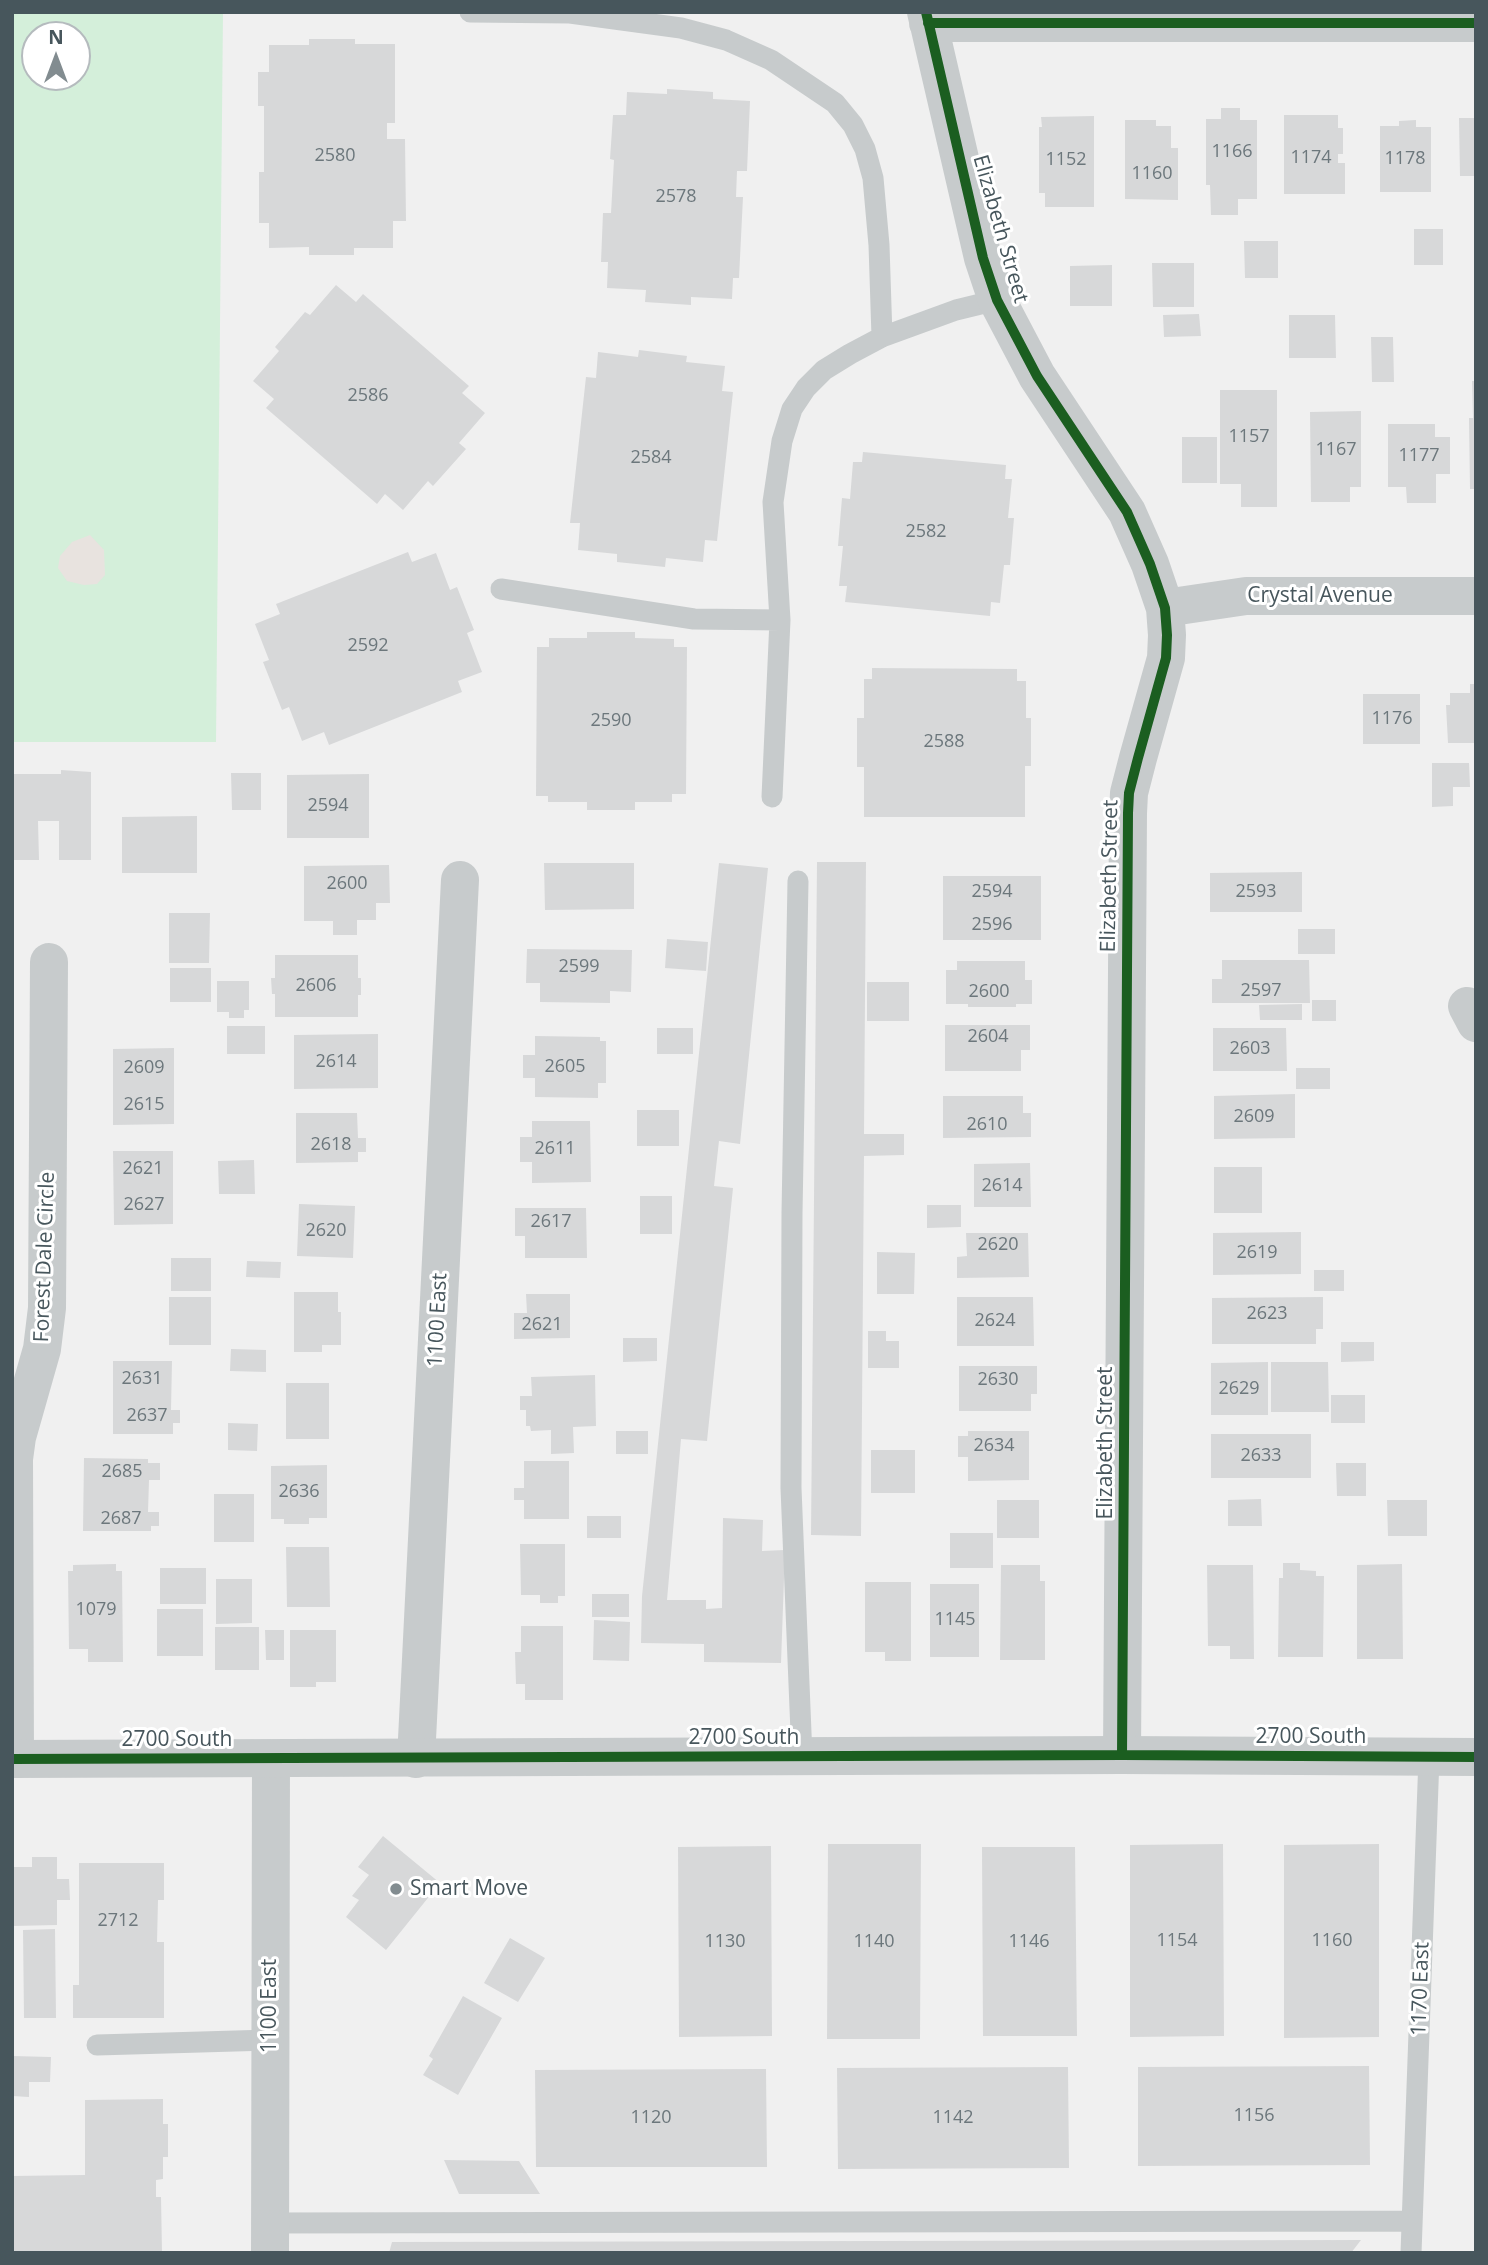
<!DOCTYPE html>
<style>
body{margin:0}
#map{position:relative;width:1488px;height:2265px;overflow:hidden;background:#f0f0f0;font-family:"Open Sans",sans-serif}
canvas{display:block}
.frame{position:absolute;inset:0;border:14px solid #47565c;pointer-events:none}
.north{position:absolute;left:21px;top:21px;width:70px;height:70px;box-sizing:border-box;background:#fff;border:2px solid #b5bbbe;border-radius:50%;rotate:0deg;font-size:19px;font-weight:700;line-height:28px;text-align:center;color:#47565c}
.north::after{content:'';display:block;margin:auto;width:24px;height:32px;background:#828c90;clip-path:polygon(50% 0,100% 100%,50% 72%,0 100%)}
</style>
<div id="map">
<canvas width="1488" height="2265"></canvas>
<div class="frame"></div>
<div class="north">N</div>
</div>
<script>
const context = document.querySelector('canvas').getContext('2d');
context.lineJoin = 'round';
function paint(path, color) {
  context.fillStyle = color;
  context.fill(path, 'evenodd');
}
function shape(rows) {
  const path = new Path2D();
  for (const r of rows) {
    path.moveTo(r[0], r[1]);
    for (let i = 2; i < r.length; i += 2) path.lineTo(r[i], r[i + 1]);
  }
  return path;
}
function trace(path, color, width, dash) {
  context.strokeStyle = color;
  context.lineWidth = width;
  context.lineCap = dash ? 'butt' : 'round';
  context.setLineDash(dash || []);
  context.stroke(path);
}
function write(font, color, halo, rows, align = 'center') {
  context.font = font + ' "Open Sans",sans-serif';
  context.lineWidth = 6;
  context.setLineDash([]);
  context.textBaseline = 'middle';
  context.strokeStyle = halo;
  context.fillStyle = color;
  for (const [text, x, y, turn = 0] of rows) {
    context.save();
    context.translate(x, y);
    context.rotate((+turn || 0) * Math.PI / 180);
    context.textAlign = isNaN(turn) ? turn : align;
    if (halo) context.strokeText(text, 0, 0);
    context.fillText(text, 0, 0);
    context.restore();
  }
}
paint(shape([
 [12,12,223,12,216,742,12,742],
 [35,35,77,35,77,77,35,77]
]), '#d4efda');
paint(shape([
 [90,535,104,550,105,575,97,584,84,585,67,581,58,568,60,556,72,542]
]), '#e8e3df');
paint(shape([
 [309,39,355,39,355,44,395,44,395,123,387,123,387,139,405,139,406,221,393,221,393,248,354,248,354,255,309,255,309,247,269,248,269,223,259,223,259,172,264,172,264,106,258,106,258,72,269,72,269,45,309,45],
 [667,89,713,92,713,99,750,101,747,171,737,171,736,197,743,197,739,278,733,278,732,299,691,297,691,305,645,302,646,290,607,288,608,262,601,262,603,213,611,213,614,160,610,159,613,115,626,115,627,92,667,94],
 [1221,108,1240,108,1240,120,1257,120,1257,199,1238,199,1238,215,1211,215,1210,185,1206,185,1206,119,1221,119],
 [1284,115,1338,115,1338,128,1343,128,1343,154,1338,154,1338,163,1345,163,1345,194,1284,194],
 [1094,116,1094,207,1045,207,1045,193,1039,193,1039,127,1042,127,1041,117],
 [1459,118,1476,118,1476,176,1460,176],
 [1125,120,1156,120,1156,126,1171,126,1171,148,1178,148,1178,200,1125,199],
 [1416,120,1416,127,1431,127,1431,192,1380,192,1380,126,1399,126,1399,121],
 [1414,229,1443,229,1443,265,1414,265],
 [1244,241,1278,241,1278,278,1245,278],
 [1152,263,1194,263,1194,307,1153,307],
 [1112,265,1112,306,1070,306,1070,266],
 [336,285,356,302,363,294,469,386,462,393,485,413,459,443,466,449,433,486,428,481,403,510,385,494,377,504,266,408,274,399,253,381,279,351,275,347,305,312,310,315],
 [1199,314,1201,336,1164,337,1163,315],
 [1289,315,1335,315,1336,358,1289,358],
 [1371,337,1393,337,1394,382,1372,382],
 [639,350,687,356,686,362,725,366,722,391,733,392,717,541,705,540,703,562,666,558,665,567,617,562,617,554,578,550,580,523,570,523,586,377,596,378,598,352,638,357],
 [1472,381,1476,381,1476,489,1470,489,1469,418,1473,418],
 [1220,390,1277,390,1277,507,1241,507,1241,484,1220,484],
 [1361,411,1361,487,1350,487,1350,502,1311,502,1310,412],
 [1388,424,1435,424,1435,437,1450,437,1450,474,1436,474,1436,503,1407,503,1406,487,1388,487],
 [1182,437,1217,437,1217,483,1182,483],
 [863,452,1006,465,1005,479,1012,479,1008,518,1014,518,1010,565,1004,565,1000,603,991,602,990,616,845,602,847,586,839,586,843,546,838,546,842,498,850,499,853,462,862,462],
 [408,552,412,562,436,553,450,590,457,587,474,630,467,633,482,672,458,681,462,692,329,745,324,732,302,741,289,707,282,710,263,662,269,660,255,624,280,614,276,604],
 [587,632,635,632,635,638,674,639,674,647,687,647,686,794,672,794,672,802,635,802,635,810,587,810,587,802,548,802,548,796,536,796,537,647,549,647,549,638,587,638],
 [872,668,1017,669,1017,681,1026,681,1026,718,1031,718,1031,766,1025,766,1025,817,864,817,864,767,857,767,857,718,864,718,864,679,872,679],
 [1470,684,1476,684,1476,743,1448,743,1446,705,1450,705,1450,693,1470,693],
 [1363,694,1420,694,1420,744,1363,744],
 [1432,763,1469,763,1470,787,1453,787,1453,806,1432,807],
 [61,770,91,772,91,860,59,860,59,821,38,821,39,860,12,860,12,774,61,774],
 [231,773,261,773,261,810,232,810],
 [369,774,369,838,287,838,287,775],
 [197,816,197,873,122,873,122,817],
 [817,862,866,862,864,1134,904,1134,904,1155,864,1156,861,1536,811,1535],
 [544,863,634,863,634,909,545,910],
 [719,863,768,868,740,1144,719,1141,714,1186,733,1188,707,1441,681,1439,667,1600,706,1600,706,1609,722,1608,723,1518,763,1520,762,1551,785,1550,781,1663,704,1662,704,1644,641,1643,642,1596],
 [389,865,390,903,376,903,376,920,357,920,357,935,333,935,333,921,304,921,304,866],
 [1302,872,1302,912,1210,912,1210,873],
 [943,876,1041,876,1041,940,943,940],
 [169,913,210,913,209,963,169,963],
 [1298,929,1335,929,1335,954,1298,954],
 [667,939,708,942,706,971,665,968],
 [527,949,632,950,631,992,610,991,610,1003,540,1002,540,983,526,983],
 [275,955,358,955,358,978,361,978,361,995,358,995,358,1017,275,1017,275,994,272,994,271,978,275,978],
 [1222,960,1309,960,1310,1003,1212,1003,1212,979,1222,979],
 [957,961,1025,961,1025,980,1032,980,1032,1004,1016,1004,1016,1007,968,1007,968,1004,946,1004,946,970,957,970],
 [170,968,211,968,211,1002,170,1002],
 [217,981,249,981,249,1010,244,1010,244,1018,229,1018,229,1012,217,1012],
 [867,982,909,982,909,1021,867,1021],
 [1312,1000,1336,1000,1336,1021,1312,1021],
 [1302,1004,1302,1020,1260,1020,1259,1005],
 [945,1025,1030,1025,1030,1050,1021,1050,1021,1071,945,1071],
 [227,1026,265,1026,265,1054,227,1054],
 [657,1028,693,1028,693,1054,657,1054],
 [1213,1028,1286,1028,1287,1071,1213,1071],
 [378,1034,378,1088,294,1089,294,1035],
 [535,1036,600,1037,600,1041,606,1041,606,1083,598,1083,598,1098,535,1097,535,1078,523,1078,523,1055,535,1055],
 [174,1048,174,1124,113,1125,113,1049],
 [1296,1068,1330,1068,1330,1089,1296,1089],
 [1295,1094,1295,1138,1214,1139,1214,1096],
 [943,1096,1023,1096,1023,1113,1031,1113,1031,1137,943,1138],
 [637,1110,679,1110,679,1146,637,1146],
 [296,1113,357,1113,358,1138,366,1138,366,1152,358,1152,358,1162,296,1163],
 [532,1121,590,1121,591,1182,532,1183,532,1162,520,1162,520,1137,532,1137],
 [113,1151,173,1151,173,1224,114,1225],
 [254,1160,255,1194,219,1194,218,1161],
 [1030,1163,1031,1207,974,1207,974,1164],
 [1214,1167,1262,1167,1262,1213,1214,1213],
 [640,1196,672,1196,672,1234,640,1234],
 [299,1204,355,1206,353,1258,297,1256],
 [927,1205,961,1205,961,1227,927,1228],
 [515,1208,586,1208,587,1258,525,1258,525,1236,515,1236],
 [1301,1232,1301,1274,1213,1275,1213,1233],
 [966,1233,1028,1233,1029,1277,957,1278,957,1257,967,1256],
 [877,1252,915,1253,914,1294,877,1294],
 [171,1258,211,1258,211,1291,171,1291],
 [247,1261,281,1262,280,1278,246,1277],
 [1314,1270,1344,1270,1344,1291,1314,1291],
 [294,1292,338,1292,338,1312,341,1312,341,1345,322,1345,322,1352,294,1352],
 [526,1294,570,1294,570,1338,514,1339,514,1313,527,1313],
 [169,1297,211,1297,211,1345,169,1345],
 [957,1297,1033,1297,1034,1346,957,1346],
 [1323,1297,1323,1329,1316,1329,1316,1344,1212,1344,1212,1298],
 [868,1331,886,1331,886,1341,899,1341,899,1368,868,1368],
 [623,1338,657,1338,657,1361,623,1362],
 [1341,1342,1374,1342,1374,1361,1341,1362],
 [231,1349,266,1350,266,1372,230,1371],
 [113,1361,172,1361,171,1410,180,1410,180,1423,173,1423,173,1434,113,1434],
 [1268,1362,1268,1415,1211,1415,1211,1363],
 [1271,1362,1328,1362,1329,1412,1271,1412],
 [959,1366,1037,1366,1037,1394,1031,1394,1031,1411,959,1411],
 [595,1375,596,1426,573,1427,574,1453,551,1454,551,1430,531,1431,530,1426,526,1426,526,1410,520,1410,520,1396,532,1396,531,1377],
 [286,1383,329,1383,329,1439,286,1439],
 [1331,1395,1365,1395,1365,1423,1331,1423],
 [228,1423,258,1424,257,1451,228,1450],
 [616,1431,648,1431,648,1454,616,1454],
 [968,1431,1029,1431,1029,1480,968,1481,968,1457,958,1457,958,1436,968,1436],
 [1211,1434,1311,1434,1311,1478,1211,1478],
 [871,1450,915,1450,915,1493,871,1493],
 [84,1458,148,1459,148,1463,160,1463,160,1480,149,1480,148,1512,159,1512,159,1526,151,1526,151,1531,83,1531],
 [524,1461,569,1461,569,1519,524,1519,524,1500,514,1500,514,1488,524,1488],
 [1336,1463,1366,1463,1366,1496,1337,1496],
 [327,1465,327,1518,309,1518,309,1524,284,1524,284,1519,271,1519,271,1466],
 [214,1494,254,1494,254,1542,214,1542],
 [1261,1499,1262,1526,1228,1526,1228,1500],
 [997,1500,1039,1500,1039,1538,997,1538],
 [1387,1500,1427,1500,1427,1536,1388,1536],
 [587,1516,621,1516,621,1538,587,1538],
 [950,1533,993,1533,993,1568,950,1568],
 [520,1544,565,1544,565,1596,558,1596,558,1603,540,1603,540,1595,521,1595],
 [286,1547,329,1547,330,1607,287,1607],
 [1283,1563,1300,1563,1300,1570,1316,1571,1316,1576,1324,1576,1323,1657,1278,1657,1279,1578,1283,1578],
 [116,1564,116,1571,122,1571,123,1662,88,1662,88,1649,69,1649,68,1571,73,1571,73,1565],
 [1402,1564,1403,1659,1357,1659,1357,1565],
 [1001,1565,1040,1565,1040,1581,1045,1581,1045,1660,1000,1660],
 [1207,1565,1253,1565,1254,1659,1230,1659,1230,1646,1208,1646],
 [160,1568,206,1568,206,1604,160,1604],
 [216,1579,252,1579,252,1623,216,1624],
 [865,1582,911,1582,911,1661,885,1661,885,1652,865,1652],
 [930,1584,979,1584,979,1657,930,1657],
 [592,1594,629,1594,629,1617,592,1617],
 [157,1609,203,1609,203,1656,157,1656],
 [594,1620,630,1622,629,1661,593,1660],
 [521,1626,563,1626,563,1700,525,1700,525,1684,516,1684,515,1652,521,1652],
 [215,1627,259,1627,259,1670,215,1670],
 [265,1630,284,1630,284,1660,266,1660],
 [290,1630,336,1630,336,1682,316,1682,316,1687,290,1687],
 [383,1836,440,1883,386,1950,346,1917,359,1900,352,1896,369,1875,358,1867],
 [828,1844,921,1844,920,2039,827,2039],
 [1223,1844,1224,2036,1130,2037,1130,1845],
 [1379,1844,1379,2037,1284,2038,1284,1845],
 [771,1846,772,2036,679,2037,678,1847],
 [982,1847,1075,1847,1077,2036,983,2036],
 [32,1857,57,1857,57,1879,69,1879,70,1900,57,1900,57,1925,12,1926,12,1867,32,1867],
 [79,1863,164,1863,164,1900,158,1900,157,1942,164,1942,164,2018,73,2018,73,1985,79,1985],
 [55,1929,56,2018,24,2018,23,1930],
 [510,1938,545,1958,518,2002,484,1983],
 [463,1996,502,2018,458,2095,423,2075,433,2059,429,2056],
 [12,2056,51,2057,50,2082,29,2082,29,2097,12,2096],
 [1369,2066,1370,2165,1138,2166,1138,2067],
 [1068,2067,1069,2168,838,2169,837,2068],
 [766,2069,767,2167,536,2167,535,2070],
 [163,2099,163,2124,168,2124,168,2157,163,2157,163,2179,156,2180,156,2197,161,2197,162,2253,12,2252,12,2176,85,2175,85,2100],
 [444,2160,519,2161,540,2194,459,2194],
 [1361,2240,1351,2253,389,2253,392,2242]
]), '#d7d8d9');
trace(shape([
 [470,12,570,13,681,28,726,40,771,60,835,103,853,125,865,149,873,178,879,245,882,337],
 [501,589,694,619,780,620],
 [772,797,780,620,773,502,782,441,792,409,806,388,824,370,850,354,882,337,956,310,997,300],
 [798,881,792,1213,791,1488,802,1757],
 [97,2045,270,2040],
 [270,2223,1412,2221],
 [1411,2253,1429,1757]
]), '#c7cbcc', 21);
trace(shape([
 [926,12,983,258,997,300,1037,376,1127,512,1150,564,1165,608,1167,635,1166,658,1138,758,1129,793,1128,813,1122,1755],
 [928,23,1476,23],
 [1165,608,1246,596,1476,596],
 [1467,1006,1476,1023],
 [15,1759,14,1459,17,1437,42,1349,47,1308,49,962],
 [416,1759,460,880],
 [270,2253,271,1760]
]), '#c7cbcc', 38);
trace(shape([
 [12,1759,1122,1755,1476,1757]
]), '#c7cbcc', 38);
trace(shape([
 [926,12,983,258,997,300,1037,376,1127,512,1150,564,1165,608,1167,635,1166,658,1138,758,1129,793,1128,813,1122,1755],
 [928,23,1476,23],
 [12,1759,1122,1755,1476,1757]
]), '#1b5e20', 10);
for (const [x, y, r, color] of [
 [396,1889,7,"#828c90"]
]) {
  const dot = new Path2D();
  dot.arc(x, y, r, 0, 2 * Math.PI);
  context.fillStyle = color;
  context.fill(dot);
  trace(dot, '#fff', 2.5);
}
write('18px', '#6c777c', null, [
 ["1166",1232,152],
 ["2580",335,156],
 ["1174",1311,158],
 ["1178",1405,159],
 ["1152",1066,160],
 ["1160",1152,174],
 ["2578",676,197],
 ["2586",368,396],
 ["1157",1249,437],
 ["1167",1336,450],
 ["1177",1419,456],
 ["2584",651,458],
 ["2582",926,532],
 ["2592",368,646],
 ["1176",1392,719],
 ["2590",611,721],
 ["2588",944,742],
 ["2594",328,806],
 ["2600",347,884],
 ["2594",992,892],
 ["2593",1256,892],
 ["2596",992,925],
 ["2599",579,967],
 ["2606",316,986],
 ["2597",1261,991],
 ["2600",989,992],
 ["2604",988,1037],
 ["2603",1250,1049],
 ["2614",336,1062],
 ["2605",565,1067],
 ["2609",144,1068],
 ["2615",144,1105],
 ["2609",1254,1117],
 ["2610",987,1125],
 ["2618",331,1145],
 ["2611",555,1149],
 ["2621",143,1169],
 ["2614",1002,1186],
 ["2627",144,1205],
 ["2617",551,1222],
 ["2620",326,1231],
 ["2620",998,1245],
 ["2619",1257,1253],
 ["2623",1267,1314],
 ["2624",995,1321],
 ["2621",542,1325],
 ["2631",142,1379],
 ["2630",998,1380],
 ["2629",1239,1389],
 ["2637",147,1416],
 ["2634",994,1446],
 ["2633",1261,1456],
 ["2685",122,1472],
 ["2636",299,1492],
 ["2687",121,1519],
 ["1079",96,1610],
 ["1145",955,1620],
 ["2712",118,1921],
 ["1154",1177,1941],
 ["1160",1332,1941],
 ["1130",725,1942],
 ["1140",874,1942],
 ["1146",1029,1942],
 ["1156",1254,2116],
 ["1120",651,2118],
 ["1142",953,2118]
]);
write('21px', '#47565c', '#fff', [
 ["Elizabeth Street",1000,229,74],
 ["Crystal Avenue",1320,596],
 ["Elizabeth Street",1110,876,-89],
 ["Forest Dale Circle",45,1257,-88],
 ["1100 East",438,1320,-87],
 ["Elizabeth Street",1106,1443,-90],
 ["2700 South",1311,1737],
 ["2700 South",744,1738],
 ["2700 South",177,1740],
 ["1170 East",1421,1989,-88],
 ["1100 East",270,2006,-90]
]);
write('21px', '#47565c', '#fff', [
 ["Smart Move",410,1889]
], 'left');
</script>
